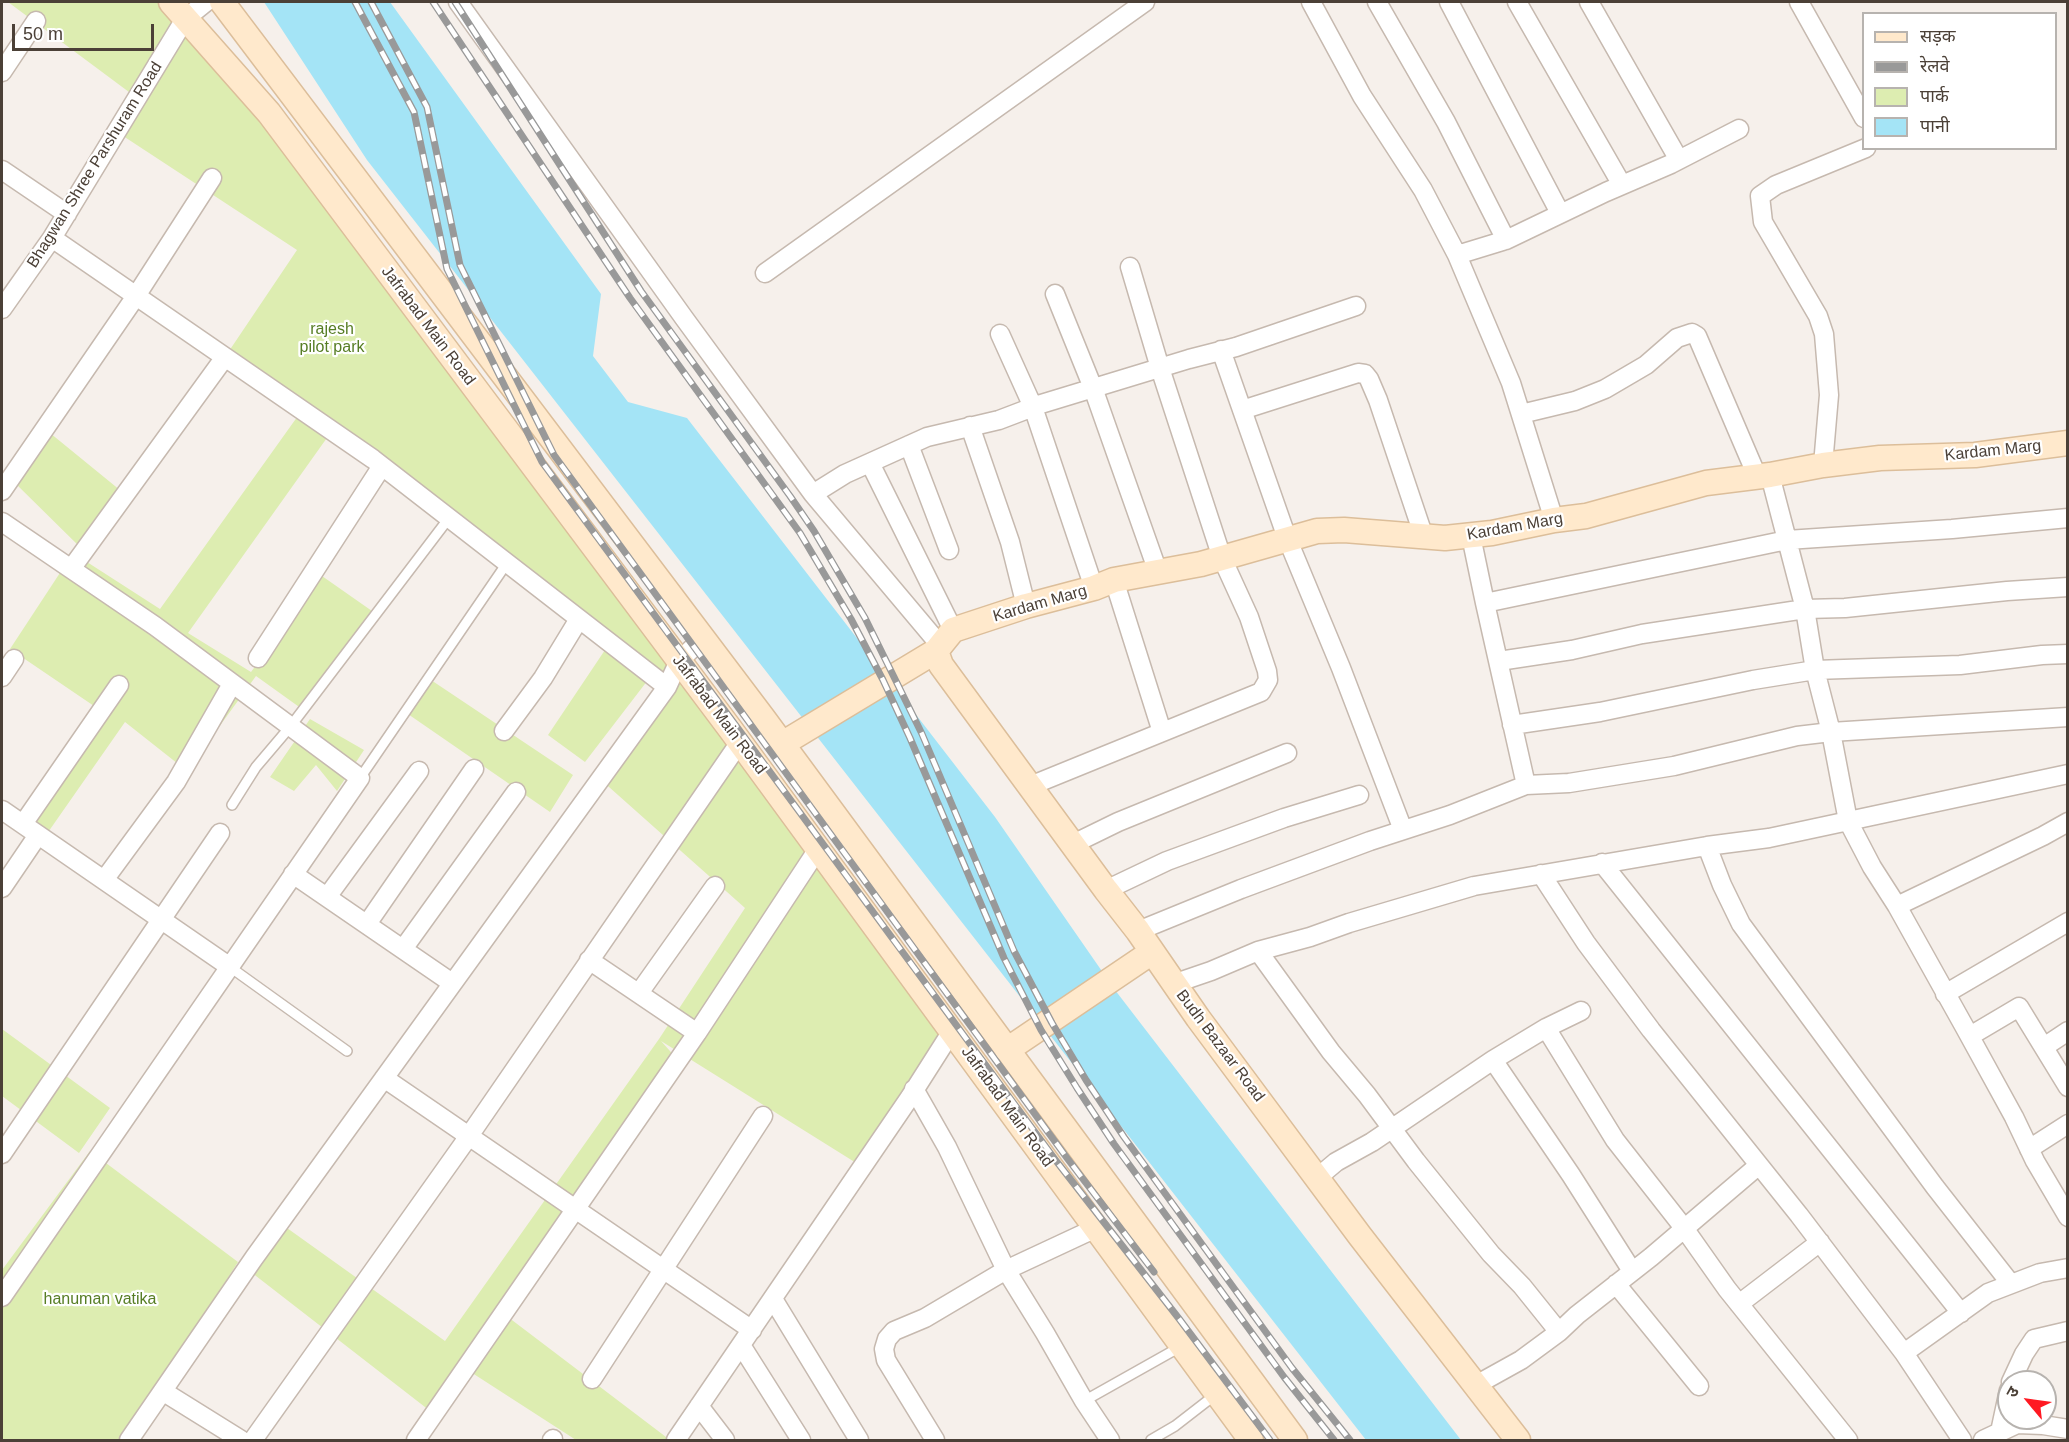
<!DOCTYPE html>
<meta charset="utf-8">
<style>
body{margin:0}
#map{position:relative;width:2069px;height:1442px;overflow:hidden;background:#f6f0eb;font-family:Helvetica,"Noto Sans Devanagari",sans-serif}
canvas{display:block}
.frame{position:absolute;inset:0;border:3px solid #4b4037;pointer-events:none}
.legend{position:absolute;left:1862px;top:12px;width:195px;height:138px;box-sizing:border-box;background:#fff;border:2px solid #b7b3af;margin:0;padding:8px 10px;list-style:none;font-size:18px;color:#4b4037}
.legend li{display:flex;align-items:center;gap:12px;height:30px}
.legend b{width:30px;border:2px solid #b7b3af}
.north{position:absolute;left:1997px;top:1370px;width:60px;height:60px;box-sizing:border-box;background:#fff;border:2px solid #b7b3af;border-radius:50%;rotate:299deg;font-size:16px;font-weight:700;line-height:24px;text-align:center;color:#4b4037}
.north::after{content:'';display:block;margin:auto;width:21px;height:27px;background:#ff1922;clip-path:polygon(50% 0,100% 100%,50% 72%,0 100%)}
.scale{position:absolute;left:12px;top:24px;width:142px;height:27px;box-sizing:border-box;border:3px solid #4b4037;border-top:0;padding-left:8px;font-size:18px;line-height:21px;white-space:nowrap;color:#4b4037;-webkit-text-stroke:4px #fff;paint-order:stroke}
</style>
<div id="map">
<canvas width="2069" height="1442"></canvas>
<div class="frame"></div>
<ul class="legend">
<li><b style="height:8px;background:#ffe9cc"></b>सड़क</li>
<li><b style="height:8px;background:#999"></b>रेलवे</li>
<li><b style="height:16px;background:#ddedb1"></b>पार्क</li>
<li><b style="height:16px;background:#a4e4f6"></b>पानी</li>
</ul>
<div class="north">उ</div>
<div class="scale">50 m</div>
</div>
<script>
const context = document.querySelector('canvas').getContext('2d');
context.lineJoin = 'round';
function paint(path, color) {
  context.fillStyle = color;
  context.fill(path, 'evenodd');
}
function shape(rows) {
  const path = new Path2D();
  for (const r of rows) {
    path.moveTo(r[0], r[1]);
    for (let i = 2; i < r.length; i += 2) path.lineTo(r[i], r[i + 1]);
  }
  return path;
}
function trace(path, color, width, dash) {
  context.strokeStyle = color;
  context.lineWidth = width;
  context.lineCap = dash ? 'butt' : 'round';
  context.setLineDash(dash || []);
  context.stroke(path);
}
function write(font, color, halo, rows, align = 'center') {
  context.font = font + ' Helvetica,sans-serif';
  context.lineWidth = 4.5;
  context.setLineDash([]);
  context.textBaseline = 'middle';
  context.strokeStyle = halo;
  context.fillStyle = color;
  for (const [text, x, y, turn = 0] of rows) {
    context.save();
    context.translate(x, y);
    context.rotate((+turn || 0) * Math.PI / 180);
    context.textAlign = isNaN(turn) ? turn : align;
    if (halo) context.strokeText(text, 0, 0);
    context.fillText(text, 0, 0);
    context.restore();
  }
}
paint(shape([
 [8,2,159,2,184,20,679,661,673,675,952,1031,861,1166,661,1041,678,1060,504,1314,670,1440,576,1440,466,1369,434,1414,247,1269,280,1223,445,1341,659,1039,745,908,600,779,665,686,651,676,585,762,548,735,609,644,329,435,188,633,251,672,322,576,372,611,302,709,256,676,187,771,125,722,44,838,24,816,94,706,10,649,73,553,160,609,300,413,225,357,297,250,117,132,137,98],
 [50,433,126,495,85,552,15,483],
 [428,678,573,775,550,812,405,712],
 [310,719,364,750,337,791,316,765,294,791,270,777],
 [2,1029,110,1108,79,1153,2,1096],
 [90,1151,238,1262,138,1419,122,1440,2,1440,2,1270]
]), '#ddedb1');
paint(shape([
 [264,2,390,2,601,294,593,356,628,402,687,418,995,817,1115,990,1461,1440,1366,1440,367,160]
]), '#a4e4f6');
const lane = shape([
 [360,778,507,563],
 [232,805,256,767,290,727,449,518],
 [230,967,347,1051],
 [1084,1401,1180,1347],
 [1151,1440,1175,1426,1215,1395]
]);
const street = shape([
 [458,2,684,318,813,494,940,645],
 [1311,2,1362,96,1423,190,1457,255,1511,383,1554,520],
 [1377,2,1446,122,1506,240],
 [1449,2,1560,213],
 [1517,2,1622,185],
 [1589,2,1679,160],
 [1799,2,1864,118],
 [2,72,36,21],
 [2,170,67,214],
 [52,238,373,459,667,687],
 [1457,255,1506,240,1606,192,1671,164,1739,129],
 [765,273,1145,2],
 [1055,294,1093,388,1158,572],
 [2,309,52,238,185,19,206,2],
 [1000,334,1033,407,1094,588],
 [1221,350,1287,538,1341,668,1403,830],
 [1242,410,1358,373,1365,374,1369,379,1378,400,1424,537],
 [1521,414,1575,401,1605,389,1646,365,1677,338,1692,333,1697,336,1757,476],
 [970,426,1010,542,1026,606],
 [909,445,949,550],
 [870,463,953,630],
 [1823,465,1829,395,1824,334,1818,316,1763,222,1760,196,1776,185,1866,148],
 [1770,475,1805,609,1845,608,2007,591,2068,587],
 [2,491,136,296,212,178],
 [813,494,845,474,927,437,999,420,1041,404,1189,359,1236,347,1356,306],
 [2,522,155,626,360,778,2,1297],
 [1471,536,1485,603,1526,785],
 [71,569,225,357],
 [1114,580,1162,732],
 [1485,603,1787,540,1952,529,2068,518],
 [258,658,382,466],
 [1499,661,1572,650,1642,634,1805,609,1815,670,1831,732,1848,821,1872,867,1897,906,1964,1026,2014,1117,2035,1161,2068,1217],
 [2,677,14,659],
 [1512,725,1600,712,1753,680,1815,670,1960,665,2042,655,2068,654],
 [504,731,543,678,579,619],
 [1030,786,1261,692,1268,680,1267,671,1249,617,1222,558,1160,368,1130,267],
 [2,810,230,967],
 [23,824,119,685],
 [1073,844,1118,822,1287,753],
 [1707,846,1722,885,1741,924,1935,1187,2011,1284],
 [1602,863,1961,1313],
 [293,874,452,983],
 [1541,874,1586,943,1651,1030,1799,1215,1904,1353,1962,1440],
 [104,880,176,782,232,684],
 [2,888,38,835],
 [1106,890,1167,861,1284,818,1359,795],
 [327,897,419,771],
 [1897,906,2043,836,2068,822],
 [367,924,474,769],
 [1138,931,1241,889,1370,841,1450,815,1526,785,1569,783,1674,766,1797,736,1831,732,2068,717],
 [403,949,516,792],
 [1258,951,1331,1052,1367,1095,1416,1161,1491,1254,1522,1286,1559,1332],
 [589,960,697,1033],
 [1173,984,1211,971,1258,951,1310,937,1349,923,1474,886,1707,846,1769,838,2068,774],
 [639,993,715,886],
 [1945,994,2068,922],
 [1546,1028,1615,1140,1684,1228,1727,1289,1848,1440],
 [1970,1036,2019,1007,2068,1087],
 [2044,1047,2068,1031],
 [1493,1060,1571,1175,1632,1271],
 [384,1078,752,1330],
 [914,1089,947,1147,1006,1270,1045,1333,1084,1401,1110,1440],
 [2029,1149,2068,1124],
 [2,1154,220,833],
 [1317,1178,1336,1162,1372,1142,1493,1060,1546,1028,1581,1011],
 [1616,1284,1699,1386],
 [773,1299,859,1440],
 [1739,1304,1820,1242],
 [741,1345,801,1440],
 [1904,1353,1988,1293,2040,1273,2068,1268],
 [592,1379,763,1116],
 [2011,1382,2024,1354,2034,1339,2068,1331],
 [1476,1385,1521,1360,1559,1332,1577,1315,1651,1257,1759,1165],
 [164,1392,241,1440],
 [699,1406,725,1440],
 [2000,1432,2009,1390],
 [129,1440,254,1258,667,687,679,661,703,638],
 [253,1440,469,1136,740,742],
 [416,1440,697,1033,818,849],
 [552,1440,553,1439],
 [676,1440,910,1097,952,1031],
 [935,1440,886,1360,884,1349,887,1339,894,1331,925,1318,1006,1270,1096,1228],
 [1983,1440,2017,1424,2043,1425,2068,1429]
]);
const secondary = shape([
 [171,2,269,113,731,730,1251,1440],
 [222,2,763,718,1295,1440],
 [782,744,936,651],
 [1007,1050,1152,952],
 [1518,1440,1360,1236,1198,1018,1138,931,1106,890,941,665,936,651,953,630,1026,606,1094,588,1114,580,1201,564,1317,531,1344,530,1445,538,1492,533,1554,520,1586,516,1706,483,1770,475,1823,465,1880,458,1975,455,2068,443]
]);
trace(lane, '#c6b9af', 12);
trace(street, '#c6b9af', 21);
trace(secondary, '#dcbe9a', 27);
trace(lane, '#fff', 9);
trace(street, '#fff', 18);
trace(secondary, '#ffe9cc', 24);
const rail = shape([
 [355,2,414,112,447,269,542,462,1057,1162,1180,1320,1270,1440],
 [371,2,427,107,460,265,554,455,1067,1158,1154,1272],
 [433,2,630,298,800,533,851,619,883,680,910,738,1004,958,1041,1030,1077,1088,1114,1144,1284,1377,1334,1440],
 [455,2,641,291,790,496,814,531,865,618,922,734,1014,951,1052,1023,1086,1080,1124,1137,1292,1368,1350,1440]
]);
trace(rail, '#999', 7);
trace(rail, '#fff', 4.5, [14]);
write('16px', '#4b4037', '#fff', [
 ["Bhagwan Shree Parshuram Road",95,165,-58],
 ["Jafrabad Main Road",428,326,53],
 ["Kardam Marg",1993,451,-6],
 ["Kardam Marg",1515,527,-10],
 ["Kardam Marg",1040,604,-16],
 ["Jafrabad Main Road",719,715,53],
 ["Budh Bazaar Road",1220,1046,53],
 ["Jafrabad Main Road",1007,1107,54]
]);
write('16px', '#567d24', '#fff', [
 ["rajesh",332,330],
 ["pilot park",332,348],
 ["hanuman vatika",100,1300]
]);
</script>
